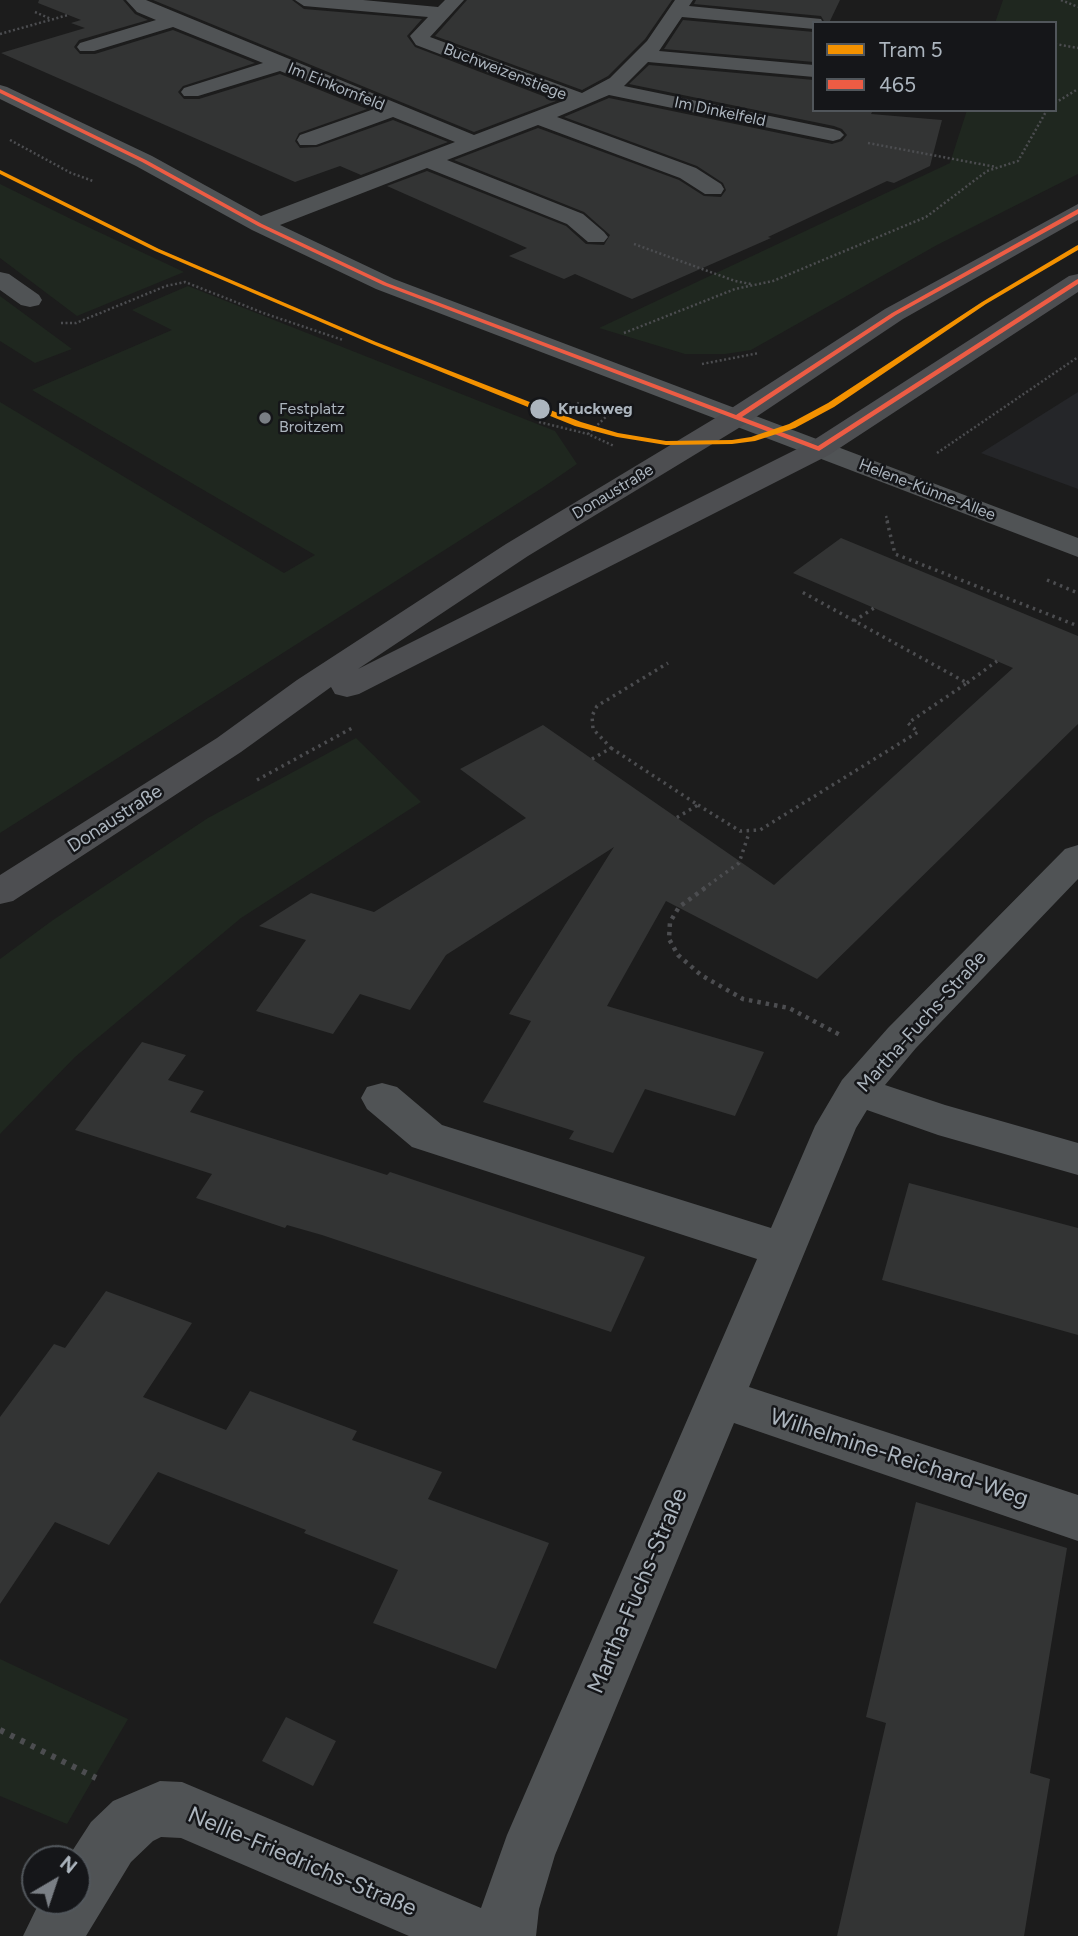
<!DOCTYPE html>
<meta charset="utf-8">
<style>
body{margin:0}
#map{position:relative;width:1078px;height:1936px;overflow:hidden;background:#1c1c1c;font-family:Figtree,sans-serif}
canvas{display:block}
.legend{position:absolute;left:812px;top:21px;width:245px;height:91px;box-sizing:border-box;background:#151619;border:2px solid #51565b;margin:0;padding:9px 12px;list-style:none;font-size:21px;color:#acb5be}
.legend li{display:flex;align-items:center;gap:14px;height:35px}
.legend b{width:35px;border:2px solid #51565b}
.north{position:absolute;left:21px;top:1845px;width:70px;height:70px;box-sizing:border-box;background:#151619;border:2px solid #51565b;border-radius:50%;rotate:39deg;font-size:19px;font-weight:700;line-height:28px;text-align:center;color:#acb5be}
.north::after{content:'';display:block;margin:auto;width:24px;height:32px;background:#7a7f85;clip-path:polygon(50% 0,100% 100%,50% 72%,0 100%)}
</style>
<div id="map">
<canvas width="1078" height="1936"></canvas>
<ul class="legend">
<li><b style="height:9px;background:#f39100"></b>Tram 5</li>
<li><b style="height:9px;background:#ed5c44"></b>465</li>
</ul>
<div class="north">N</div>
</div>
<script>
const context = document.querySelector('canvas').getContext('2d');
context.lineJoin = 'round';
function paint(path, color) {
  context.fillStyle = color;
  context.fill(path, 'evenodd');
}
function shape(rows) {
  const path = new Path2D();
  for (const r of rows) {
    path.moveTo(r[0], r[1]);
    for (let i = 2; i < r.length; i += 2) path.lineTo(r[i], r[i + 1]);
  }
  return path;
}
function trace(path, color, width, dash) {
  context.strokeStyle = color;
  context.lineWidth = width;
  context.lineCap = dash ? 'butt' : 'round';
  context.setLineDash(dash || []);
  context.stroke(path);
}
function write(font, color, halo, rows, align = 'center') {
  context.font = font + ' Figtree,sans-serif';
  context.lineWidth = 5;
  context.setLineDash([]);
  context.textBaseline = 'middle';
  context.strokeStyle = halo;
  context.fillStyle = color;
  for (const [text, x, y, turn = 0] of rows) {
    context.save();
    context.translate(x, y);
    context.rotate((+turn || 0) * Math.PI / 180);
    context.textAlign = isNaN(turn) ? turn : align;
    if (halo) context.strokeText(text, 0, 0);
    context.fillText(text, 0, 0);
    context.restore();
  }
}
paint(shape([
 [1078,392,1078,489,981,453]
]), '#252629');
paint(shape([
 [1003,0,1078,0,1078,174,937,245,751,350,725,354,685,354,599,328,950,163,967,110,1055,110,1055,23,995,23],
 [0,184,71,219,184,272,77,316,0,258],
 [188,286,555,431,577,464,542,488,0,833,0,402,284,573,315,555,32,390,172,330,132,310],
 [0,296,72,349,35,363,0,341],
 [356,738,421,802,241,918,75,1057,0,1134,0,959,53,920,208,818],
 [0,1659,128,1719,67,1824,0,1796]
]), '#1f271f');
paint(shape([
 [39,0,123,0,135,14,148,20,79,40,74,47,80,54,95,54,173,30,255,63,183,86,178,92,184,99,199,99,280,74,367,109,299,133,295,141,300,148,317,147,393,120,448,142,361,175,340,166,295,182,1,53,85,28,71,23,81,20,38,3],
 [153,0,292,0,304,9,422,19,407,36,415,47,556,101,474,132],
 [467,0,672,0,645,39,608,76,582,90,435,36],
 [696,0,840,0,829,23,825,23,821,16,694,4],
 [683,20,814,32,814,62,664,49],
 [649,65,814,80,814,110,873,110,871,114,942,120,930,166,894,183,887,181,768,237,771,238,632,299,575,274,564,279,509,256,527,248,387,186,427,171,566,226,586,244,604,245,610,235,584,212,454,160,538,128,679,180,704,196,721,197,726,190,723,183,697,166,564,117,609,98,832,144,842,141,847,135,842,129,834,126,629,84],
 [841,538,1078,636,1078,724,817,979,666,901,607,1006,764,1052,735,1116,645,1089,613,1153,569,1139,574,1131,483,1102,531,1021,509,1014,614,847,446,955,410,1010,360,994,333,1034,256,1011,306,940,259,926,311,893,374,912,526,818,460,769,543,725,774,885,1013,668,793,573],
 [142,1042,186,1055,168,1080,204,1091,190,1112,387,1175,390,1172,645,1257,611,1332,322,1235,287,1225,285,1228,196,1198,212,1174,75,1130],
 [909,1183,1078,1228,1078,1335,882,1280],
 [106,1291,192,1323,143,1397,226,1430,250,1391,357,1431,352,1440,442,1472,428,1499,549,1543,496,1669,373,1623,398,1570,304,1533,306,1530,158,1472,109,1545,55,1522,0,1604,0,1417,54,1344,65,1348],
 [916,1502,1067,1548,1030,1773,1050,1779,1024,1936,837,1936,886,1723,866,1717],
 [286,1717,336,1741,313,1786,262,1761]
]), '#333434');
trace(shape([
 [1061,0,1078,7],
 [35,12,51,19],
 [0,34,68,15],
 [1055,44,1078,48],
 [1055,103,1078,89],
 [10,140,71,173,93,181],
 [868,143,996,167],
 [634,244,735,281,751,284],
 [61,323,76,323,166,286,185,282,266,314,343,340],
 [624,333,735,289,773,281,926,217,987,171,1018,161,1047,110],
 [702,364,759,353],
 [577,403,607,414],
 [612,411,588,434,614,446],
 [539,422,588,434],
 [937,453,1078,357],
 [886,516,888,522]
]), '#4c4d50', 2.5, [2, 2.5]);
trace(shape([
 [887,521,895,554,1078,626],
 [1047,580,1078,593],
 [854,621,874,608],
 [967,683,997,661],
 [611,748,698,805,676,818],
 [592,759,611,748,593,729,592,716,597,706,668,663],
 [257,780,354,727],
 [698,805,740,831,760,830,918,732,908,723,967,683,802,592],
 [703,889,739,863,749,833]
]), '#4c4d50', 3.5, [2.5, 4.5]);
trace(shape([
 [705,888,679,907,670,922,669,939,678,955,701,975,743,999,789,1008,842,1036]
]), '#4c4d50', 4.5, [3.5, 5]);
trace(shape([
 [0,1730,96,1778]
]), '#4c4d50', 6, [4.5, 7]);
paint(shape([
 [126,0,146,0,474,135,563,101,416,45,410,36,428,17,304,6,295,0,363,0,438,7,445,0,464,0,430,37,582,93,610,78,647,41,675,0,693,0,689,6,821,19,823,23,814,23,814,29,682,17,659,51,814,65,814,77,648,62,624,86,833,129,840,131,844,135,840,139,833,141,609,95,557,117,696,168,721,184,724,189,721,194,705,194,680,178,538,125,447,160,583,214,604,232,608,237,604,242,588,242,567,224,427,168,280,225,394,279,1078,538,1078,557,376,289,252,230,136,166,0,99,0,85,7,87,152,156,261,216,455,142,393,117,316,145,300,145,297,140,300,135,374,109,280,71,198,96,184,96,181,92,184,88,263,63,173,27,94,51,80,51,77,47,80,43,156,20,137,12,126,0],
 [0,272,9,274,39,295,42,300,39,305,30,307,21,305,0,290,0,272],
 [1078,845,1078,879,916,1048,885,1085,945,1105,1078,1143,1078,1175,938,1135,867,1110,856,1128,749,1387,1078,1495,1078,1541,734,1423,555,1855,539,1909,536,1936,409,1936,181,1838,161,1837,153,1841,131,1862,86,1936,23,1936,40,1901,77,1901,77,1859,67,1859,91,1822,113,1801,160,1781,182,1782,481,1908,507,1835,757,1259,412,1147,367,1109,361,1098,367,1087,382,1083,397,1087,442,1125,771,1228,815,1126,842,1080,888,1028,1065,849,1078,845]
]), '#505355');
paint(shape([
 [1078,204,1078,220,903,319,747,423,528,556,358,669,809,443,1069,276,1078,274,1078,292,829,455,359,694,347,697,335,694,331,687,241,752,13,901,0,904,0,875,217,738,297,680,506,544,727,411,885,309,1078,204]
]), '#4d4e51');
paint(shape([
 [0,89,146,160,262,224,387,283,736,415,892,313,1078,209,1078,214,896,315,742,417,818,446,1076,280,1078,279,1078,284,819,451,383,285,258,226,142,162,0,93,0,89]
]), '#ed5c44');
paint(shape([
 [0,170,159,249,376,342,581,422,618,433,666,441,732,440,751,437,789,424,828,403,982,302,1076,246,1078,245,1078,250,986,304,834,407,795,428,755,441,732,444,666,445,617,437,575,426,372,344,155,251,0,174,0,170]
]), '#f39100');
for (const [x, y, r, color] of [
 [540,409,11,"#acb5be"],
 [265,418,7,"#7a7f85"]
]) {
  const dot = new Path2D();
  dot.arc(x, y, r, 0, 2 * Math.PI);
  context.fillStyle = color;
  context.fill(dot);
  trace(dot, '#151619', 2.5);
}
write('16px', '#acb5be', '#151619', [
 ["Buchweizenstiege",505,72,21],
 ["Im Einkornfeld",336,87,22],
 ["Im Dinkelfeld",720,112,12],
 ["Helene-Künne-Allee",927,490,21],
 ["Donaustraße",613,492,-31]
]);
write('16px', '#acb5be', '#151619', [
 ["Festplatz",279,409],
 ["Broitzem",279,427]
], 'left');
write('bold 16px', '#acb5be', '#151619', [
 ["Kruckweg",558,409]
], 'left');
write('19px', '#acb5be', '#151619', [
 ["Donaustraße",115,819,-33],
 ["Martha-Fuchs-Straße",922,1022,-48]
]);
write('23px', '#acb5be', '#151619', [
 ["Wilhelmine-Reichard-Weg",899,1458,18],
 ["Martha-Fuchs-Straße",638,1591,-67],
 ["Nellie-Friedrichs-Straße",302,1862,23]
]);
</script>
